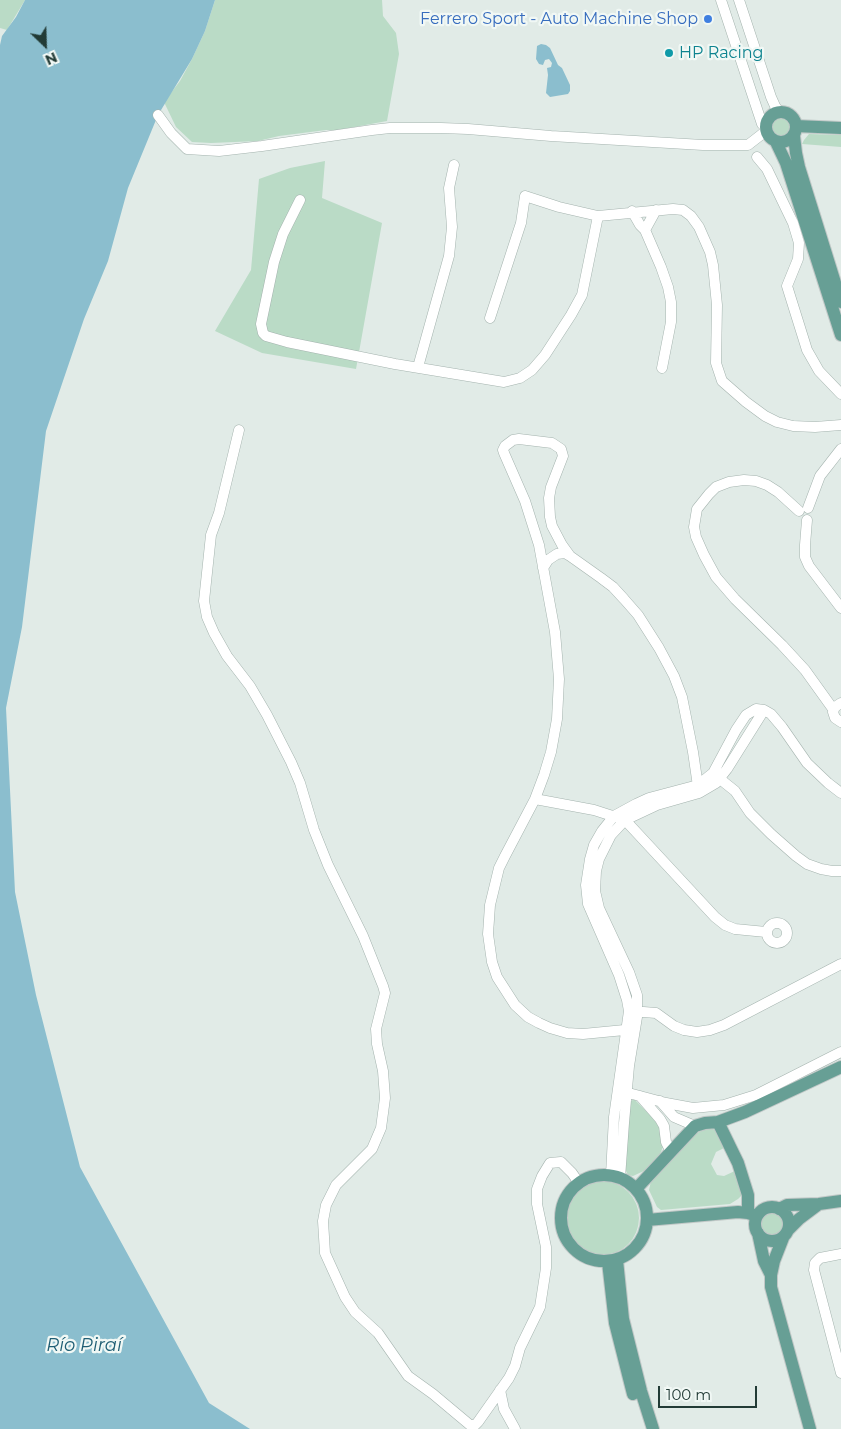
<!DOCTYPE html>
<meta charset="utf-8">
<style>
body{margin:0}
#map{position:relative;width:841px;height:1429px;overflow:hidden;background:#e1ebe7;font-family:Montserrat,sans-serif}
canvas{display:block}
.north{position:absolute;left:20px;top:20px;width:50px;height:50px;-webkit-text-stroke:4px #f1f8f5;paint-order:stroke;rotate:156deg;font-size:14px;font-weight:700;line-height:20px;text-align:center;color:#223b36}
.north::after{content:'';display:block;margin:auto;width:18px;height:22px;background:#223b36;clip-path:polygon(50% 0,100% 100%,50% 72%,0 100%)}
.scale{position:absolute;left:658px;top:1386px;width:99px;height:22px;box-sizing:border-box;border:2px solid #223b36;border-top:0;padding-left:6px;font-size:15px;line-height:18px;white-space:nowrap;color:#223b36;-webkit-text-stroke:4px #f1f8f5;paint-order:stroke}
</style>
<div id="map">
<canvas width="841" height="1429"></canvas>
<div class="north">N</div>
<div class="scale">100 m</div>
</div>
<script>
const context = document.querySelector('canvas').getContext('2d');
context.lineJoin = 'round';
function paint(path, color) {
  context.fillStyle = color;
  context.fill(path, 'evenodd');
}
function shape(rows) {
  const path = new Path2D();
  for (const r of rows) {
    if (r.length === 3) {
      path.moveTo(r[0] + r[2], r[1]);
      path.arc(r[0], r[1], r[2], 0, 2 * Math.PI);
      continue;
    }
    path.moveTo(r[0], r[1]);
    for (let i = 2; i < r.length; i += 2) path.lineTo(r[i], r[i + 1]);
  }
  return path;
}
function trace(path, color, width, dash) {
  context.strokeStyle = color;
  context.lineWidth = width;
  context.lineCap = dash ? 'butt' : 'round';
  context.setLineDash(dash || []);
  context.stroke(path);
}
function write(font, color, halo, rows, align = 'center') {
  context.font = font + ' Montserrat,sans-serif';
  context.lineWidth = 4.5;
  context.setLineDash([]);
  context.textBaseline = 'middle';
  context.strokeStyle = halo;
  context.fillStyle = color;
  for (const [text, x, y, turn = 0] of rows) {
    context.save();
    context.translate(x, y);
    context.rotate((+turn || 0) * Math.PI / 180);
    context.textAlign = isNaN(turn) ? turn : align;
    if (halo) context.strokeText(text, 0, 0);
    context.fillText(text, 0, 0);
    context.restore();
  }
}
paint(shape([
 [0,0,25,0,7,30,0,28],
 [215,0,382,0,383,16,396,33,399,54,387,121,338,130,326,130,279,136,258,141,211,143,192,142,176,127,164,102,180,81,192,59,205,31],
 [781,128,11],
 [809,134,841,135,841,147,802,144,804,140],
 [325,161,322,198,382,223,356,369,262,353,215,331,251,270,259,179,290,168],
 [634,1099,651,1116,659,1126,662,1135,663,1147,660,1154,648,1169,633,1176,628,1175,625,1169,630,1102],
 [708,1128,717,1130,726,1147,716,1152,711,1164,717,1175,724,1176,737,1170,743,1194,738,1199,730,1204,661,1210,657,1207,649,1190,651,1181,697,1133],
 [602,1218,37],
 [772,1224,13]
]), '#badbc6');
paint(shape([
 [25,0,215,0,205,31,192,59,158,115,128,188,108,261,84,319,46,431,22,627,6,708,15,892,36,995,80,1167,209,1403,250,1429,0,1429,0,45,2,36,16,17],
 [541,44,546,45,550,48,558,65,562,68,570,85,570,91,568,94,550,97,546,93,548,75,547,68,551,67,552,63,549,59,545,60,543,65,539,64,536,59,537,46]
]), '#8bbece');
const minor = shape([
 [721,0,762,124,765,126],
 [739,0,771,97,775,106,779,112],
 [158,115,171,133,187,149,219,151,262,146,372,130,390,128,441,128,468,129,551,136,703,145,748,145,766,131],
 [757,157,767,169,793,223,799,243,798,259,787,286,807,350,819,371,841,394],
 [300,200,283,234,274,262,261,324,263,333,266,336,287,342,395,364,504,382,520,378,532,370,545,355,571,315,582,295,598,216],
 [632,211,640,225,645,230,661,267,668,287,671,302,671,322,662,368],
 [645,230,656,210],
 [490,318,521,223,525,196,559,207,598,216,673,209,683,210,691,216,699,227,710,252,713,265,717,305,716,363,722,381,746,402,765,416,777,422,793,426,815,427,841,425],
 [418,367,449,256,452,227,449,188,454,165],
 [239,430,219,513,211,535,204,601,207,617,214,633,227,656,250,686,267,715,291,762,300,783,314,830,328,865,363,936,383,986,385,993,376,1029,377,1044,383,1071,385,1098,381,1128,372,1149,336,1185,326,1205,323,1221,325,1253,345,1297,355,1312,378,1333,408,1376,433,1394,470,1425,475,1425,478,1422,509,1378,515,1366,520,1348,540,1307,546,1268,546,1247,537,1204,537,1189,542,1176,550,1163,561,1162,572,1173,579,1183],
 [808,508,820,476,841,449],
 [799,511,778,492,767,485,756,481,744,480,729,482,716,487,709,494,697,509,694,527,696,537,704,555,716,577,735,599,782,645,805,670,833,709],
 [807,520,805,545,805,557,809,566,841,608],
 [543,568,548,560,557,554,565,553,570,556],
 [841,703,835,707,833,712,835,718,841,722],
 [715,775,735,791,750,813,771,834,796,856,807,864,821,869,832,871,841,871],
 [535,799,594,810,625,820,715,917,725,925,735,929,766,932],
 [777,933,10],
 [631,1011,656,1013,674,1026,684,1030,697,1032,710,1030,724,1025,841,964],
 [635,1029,583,1034,567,1033,550,1028,539,1023,528,1017,515,1005,497,977,492,962,488,934,490,905,499,868,505,856,535,799,544,775,551,752,557,719,559,679,555,632,539,545,525,501,504,453,503,450,505,446,513,440,519,439,552,443,561,449,563,456,551,487,549,498,550,517,552,526,562,545,570,556,601,578,613,587,624,599,638,615,659,648,674,676,682,697,693,752,699,793],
 [621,1091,666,1103,693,1108,724,1105,756,1095,841,1052],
 [640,1096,660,1119,664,1126,666,1142,671,1152],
 [660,1101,674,1117,695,1126],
 [611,1175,614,1117,629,1011,627,1000,619,975,588,904,586,885,590,859,594,845,602,831,614,816,636,804,649,798,698,785,713,773,736,730,746,715,756,709,764,710,771,714,782,727,807,763,828,783,841,793],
 [620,1178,624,1123,629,1066,637,1017,637,995,629,972,599,908,595,891,596,871,599,859,611,835,625,820,657,805,699,793,716,783,727,769,764,710],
 [841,1254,820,1258,815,1263,814,1270,841,1373],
 [500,1390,504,1409,515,1429]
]);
const major = shape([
 [781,127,15],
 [796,126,841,128],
 [794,136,796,153,799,167,841,302],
 [776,142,786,163,841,335],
 [718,1122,738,1163,748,1195,748,1213],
 [604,1218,43],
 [636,1189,695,1126,705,1123,718,1122,745,1112,841,1067],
 [772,1224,17],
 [779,1209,787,1205,819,1204,841,1201],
 [647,1220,738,1212,748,1213,757,1216],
 [788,1230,799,1219,819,1204],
 [758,1233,764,1261,771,1275],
 [783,1238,774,1261,771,1275,771,1287,810,1429],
 [617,1260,623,1319,641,1391,653,1429],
 [608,1262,615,1323,633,1394]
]);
trace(minor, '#a4b3ae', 11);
trace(major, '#c1c8c7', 14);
trace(minor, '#fff', 10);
trace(major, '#679f95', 12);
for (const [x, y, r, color] of [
 [708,19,5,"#3f7fe0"],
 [669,53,5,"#0f9aa8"]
]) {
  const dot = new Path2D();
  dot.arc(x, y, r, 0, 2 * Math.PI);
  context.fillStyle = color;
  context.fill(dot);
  trace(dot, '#f1f8f5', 2);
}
write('16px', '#366cbe', '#f1f8f5', [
 ["Ferrero Sport - Auto Machine Shop",698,19]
], 'right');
write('16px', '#0d838f', '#f1f8f5', [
 ["HP Racing",679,53]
], 'left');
write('italic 18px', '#1f5e74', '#f1f8f5', [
 ["Río Piraí",84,1346]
]);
</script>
